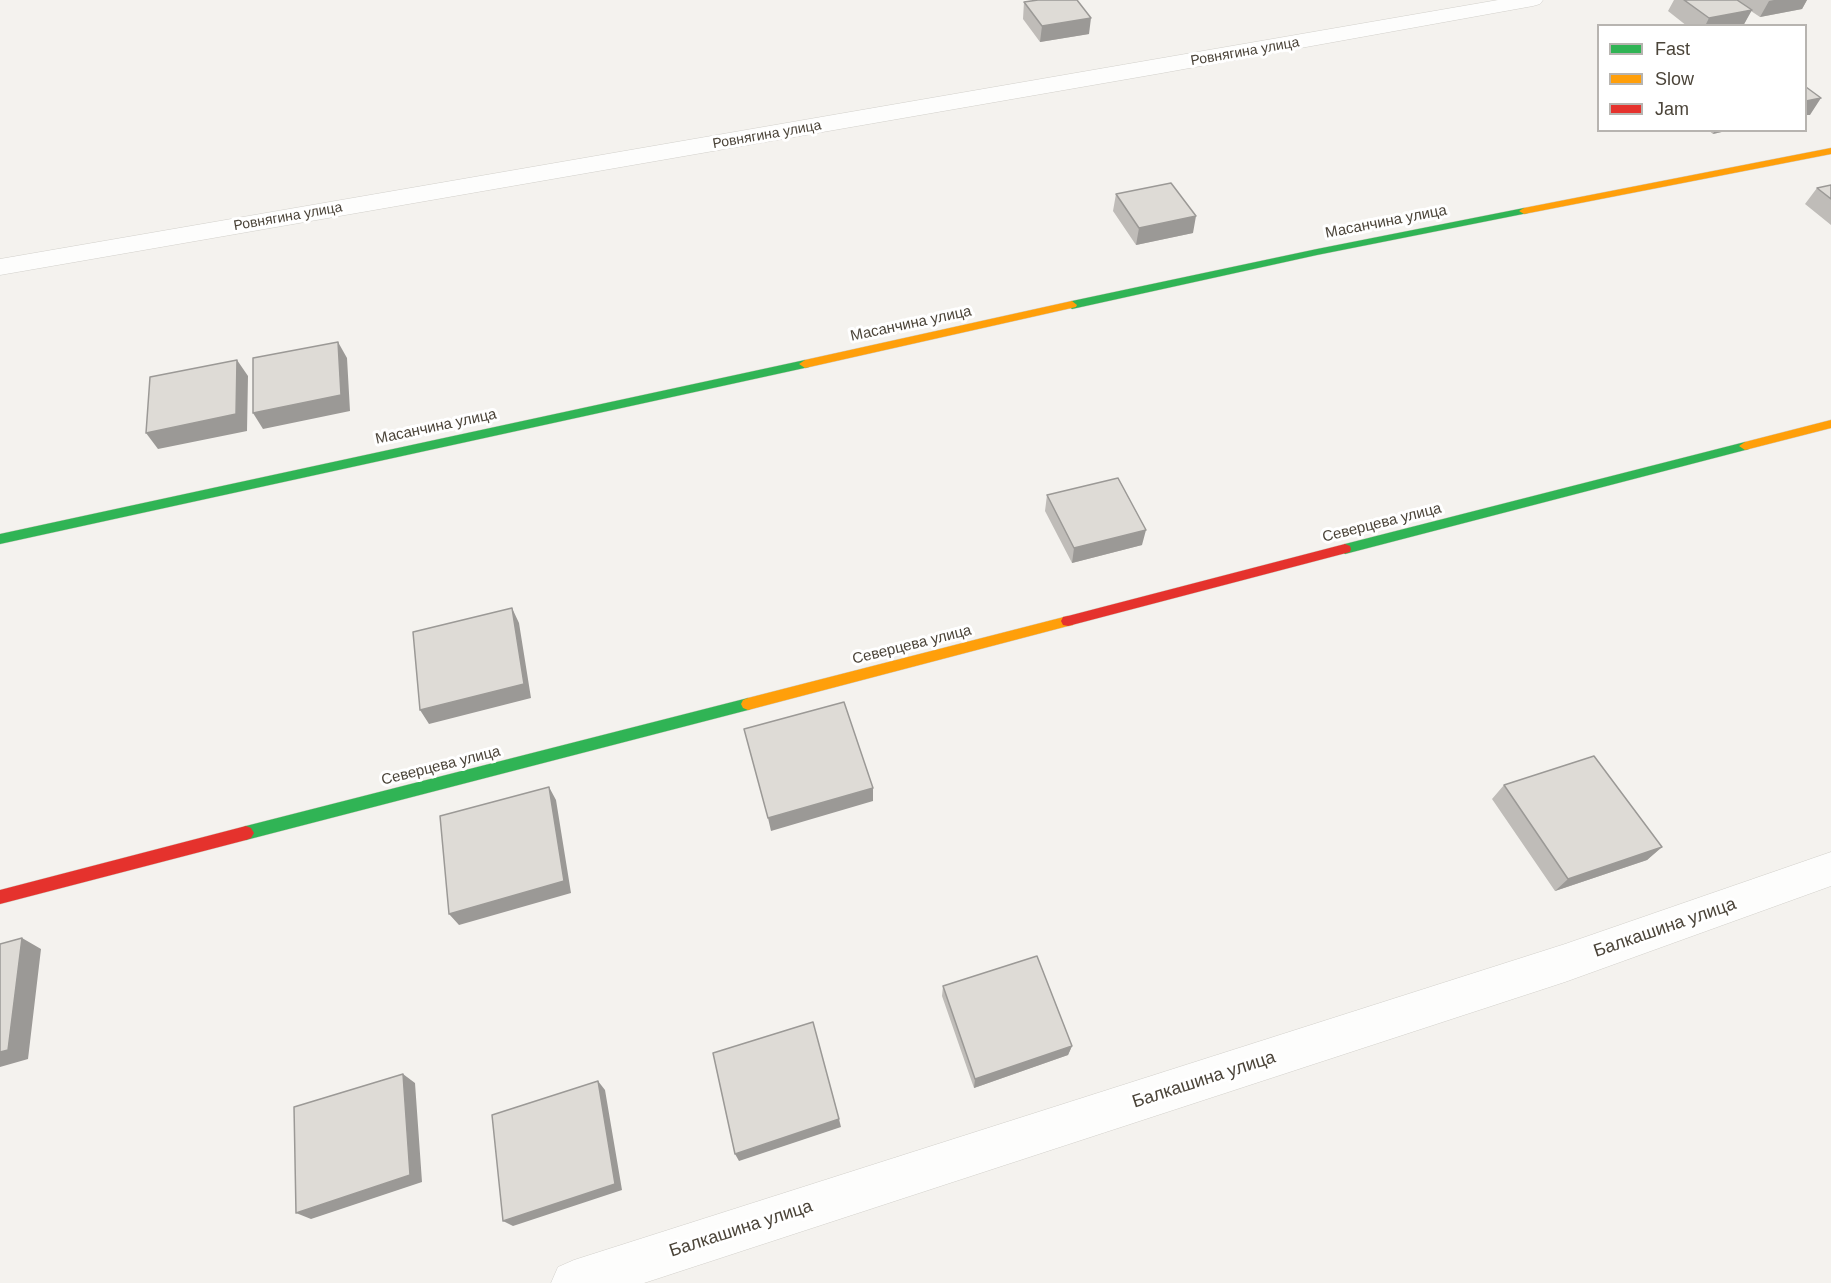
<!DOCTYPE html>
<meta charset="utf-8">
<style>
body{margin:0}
#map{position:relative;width:1831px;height:1283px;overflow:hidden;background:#f4f2ee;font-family:Arial,sans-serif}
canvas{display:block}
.legend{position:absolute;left:1597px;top:24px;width:210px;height:108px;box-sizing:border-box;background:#fff;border:2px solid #b7b4b0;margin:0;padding:8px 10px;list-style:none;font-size:18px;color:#4b4439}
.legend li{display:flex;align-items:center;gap:12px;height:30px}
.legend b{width:30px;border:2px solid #b7b4b0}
</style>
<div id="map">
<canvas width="1831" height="1283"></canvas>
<ul class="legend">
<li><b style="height:8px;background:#30b455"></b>Fast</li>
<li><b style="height:8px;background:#ff9f0a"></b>Slow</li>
<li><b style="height:8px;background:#e5322d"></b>Jam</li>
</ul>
</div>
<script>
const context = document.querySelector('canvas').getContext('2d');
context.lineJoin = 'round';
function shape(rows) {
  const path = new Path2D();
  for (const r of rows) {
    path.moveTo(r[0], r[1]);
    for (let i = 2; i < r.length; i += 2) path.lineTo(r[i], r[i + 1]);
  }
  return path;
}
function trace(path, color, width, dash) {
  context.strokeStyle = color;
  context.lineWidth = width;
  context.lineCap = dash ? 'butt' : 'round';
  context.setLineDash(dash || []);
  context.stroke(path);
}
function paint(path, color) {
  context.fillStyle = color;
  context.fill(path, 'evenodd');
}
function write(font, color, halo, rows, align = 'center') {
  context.font = font + ' Arial,sans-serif';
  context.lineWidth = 6;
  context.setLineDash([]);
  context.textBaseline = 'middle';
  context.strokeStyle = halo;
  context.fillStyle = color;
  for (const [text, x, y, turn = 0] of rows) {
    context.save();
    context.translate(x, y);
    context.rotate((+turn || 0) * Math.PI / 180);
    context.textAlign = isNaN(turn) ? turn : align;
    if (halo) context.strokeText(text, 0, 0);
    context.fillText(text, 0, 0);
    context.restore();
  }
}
const street = shape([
 [1498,0,1543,0,1540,4,1533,6,1162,73,0,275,0,259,1498,0],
 [1831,852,1831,886,1565,982,644,1283,551,1283,558,1267,574,1260,1565,944,1831,852]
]);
const fast = shape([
 [1524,208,1528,209,1528,213,1317,255,1072,309,1067,305,1072,301,1317,249,1524,208],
 [805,360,811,364,809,367,0,544,0,534,805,360],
 [1745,442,1749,443,1751,446,1749,449,1345,554,1339,549,1345,544,1745,442],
 [748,698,753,700,755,704,753,708,748,710,246,840,241,838,238,833,241,828,246,826,748,698]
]);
const slow = shape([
 [1831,148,1831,154,1524,214,1519,211,1524,208,1831,148],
 [1072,301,1077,305,1076,307,805,368,799,364,805,360,1072,301],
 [1831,420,1831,428,1745,450,1739,446,1745,442,1831,420],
 [1068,616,1073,617,1075,621,1073,625,1068,626,748,710,743,708,741,704,743,700,748,698,1068,616]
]);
const jam = shape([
 [1345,544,1350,546,1351,549,1350,552,1068,626,1063,625,1061,621,1063,617,1068,616,1345,544],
 [246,826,251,828,254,833,251,838,246,840,0,904,0,890,246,826]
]);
trace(street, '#d2d0cb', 1);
trace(fast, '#d3cfc5', 1);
trace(slow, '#d3cfc5', 1);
trace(jam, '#d3cfc5', 1);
paint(street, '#fdfdfc');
paint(fast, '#30b455');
paint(slow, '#ff9f0a');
paint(jam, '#e5322d');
paint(shape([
 [1674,0,1807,0,1802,9,1760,17,1751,11,1743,26,1687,26,1668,11],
 [1024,2,1089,34,1040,42,1023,19],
 [1708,130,1730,130,1713,134],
 [1831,185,1831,225,1805,204,1817,188],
 [1116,194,1193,233,1136,245,1113,211],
 [1047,495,1142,545,1072,563,1045,511],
 [1504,785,1662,847,1647,860,1555,891,1492,799],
 [943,986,1072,1046,1068,1055,974,1088,942,996]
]), '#bfbcb8');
paint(shape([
 [1774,0,1807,0,1802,9,1760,17,1769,1],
 [1752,10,1743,26,1705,26,1709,18],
 [1091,18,1089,34,1040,42,1042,26],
 [1821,98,1810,115,1806,115,1806,101],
 [1715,130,1730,130,1713,134],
 [1196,216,1193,233,1136,245,1139,228],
 [338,342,347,358,350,411,263,429,253,413],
 [237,360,248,376,247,431,158,449,146,433],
 [1146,530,1142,545,1072,563,1074,548],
 [512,608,519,623,531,698,429,724,420,710],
 [549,787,556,800,571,893,459,925,449,914],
 [873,788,873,801,771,831,768,818],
 [1662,847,1647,860,1555,891,1568,879],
 [22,938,41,949,28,1059,0,1067,0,1052],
 [1072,1046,1068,1055,974,1088,975,1079],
 [403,1074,415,1083,422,1182,311,1219,296,1213],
 [598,1081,605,1090,622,1190,513,1226,503,1221],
 [839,1119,841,1127,739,1161,735,1154]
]), '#9b9996');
const building = shape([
 [1038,0,1077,0,1091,18,1042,26,1024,2,1038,0],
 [1684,0,1737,0,1752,10,1709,18,1684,0],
 [1806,87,1821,98,1806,101,1806,87],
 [1171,183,1196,216,1139,228,1116,194,1171,183],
 [1831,185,1831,199,1817,188,1831,185],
 [338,342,341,395,253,413,253,358,338,342],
 [237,360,236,414,146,433,150,377,237,360],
 [1118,478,1146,530,1074,548,1047,495,1118,478],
 [512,608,524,684,420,710,413,632,512,608],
 [844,702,873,788,768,818,744,729,844,702],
 [1594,756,1662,847,1568,879,1504,785,1594,756],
 [549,787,564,881,449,914,440,816,549,787],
 [22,938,8,1050,0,1052,0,944,22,938],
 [1037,956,1072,1046,975,1079,943,986,1037,956],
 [813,1022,839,1119,735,1154,713,1053,813,1022],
 [403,1074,410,1175,296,1213,294,1107,403,1074],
 [598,1081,615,1184,503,1221,492,1115,598,1081]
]);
paint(building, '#dedbd6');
trace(building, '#9b9996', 1.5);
write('14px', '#4b4439', '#fff', [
 ["Ровнягина улица",1245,52,-10],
 ["Ровнягина улица",767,135,-10],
 ["Ровнягина улица",288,217,-10]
]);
write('15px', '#4b4439', '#fff', [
 ["Масанчина улица",1386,222,-11],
 ["Масанчина улица",911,324,-12],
 ["Масанчина улица",436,427,-12],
 ["Северцева улица",1382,523,-14],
 ["Северцева улица",912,645,-14],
 ["Северцева улица",441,766,-14]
]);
write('18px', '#4b4439', '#fff', [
 ["Балкашина улица",1665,928,-19],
 ["Балкашина улица",1204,1080,-18],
 ["Балкашина улица",741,1229,-18]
]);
</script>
